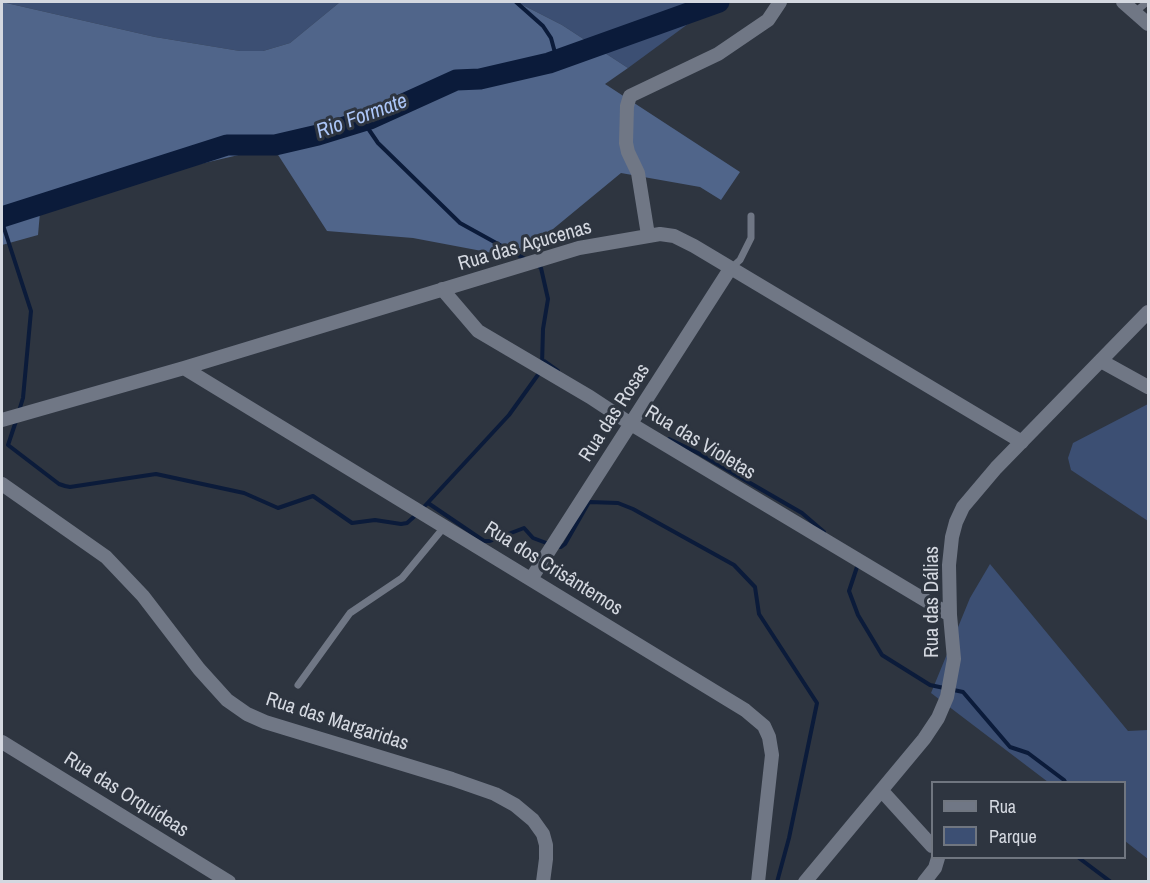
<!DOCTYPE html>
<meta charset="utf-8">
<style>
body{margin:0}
#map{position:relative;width:1150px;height:883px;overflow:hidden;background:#2e3540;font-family:"Archivo Narrow",sans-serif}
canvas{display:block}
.frame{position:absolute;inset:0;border:3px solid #d4d8e0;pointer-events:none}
.legend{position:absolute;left:931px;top:781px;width:195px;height:78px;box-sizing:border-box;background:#2e3540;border:2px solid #707680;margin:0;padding:8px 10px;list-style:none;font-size:18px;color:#d4d8e0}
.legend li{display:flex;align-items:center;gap:12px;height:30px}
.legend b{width:30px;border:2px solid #707680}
</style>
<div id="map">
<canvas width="1150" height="883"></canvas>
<div class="frame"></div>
<ul class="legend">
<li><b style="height:8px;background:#707785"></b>Rua</li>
<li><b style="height:16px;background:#3c4f73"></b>Parque</li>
</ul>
</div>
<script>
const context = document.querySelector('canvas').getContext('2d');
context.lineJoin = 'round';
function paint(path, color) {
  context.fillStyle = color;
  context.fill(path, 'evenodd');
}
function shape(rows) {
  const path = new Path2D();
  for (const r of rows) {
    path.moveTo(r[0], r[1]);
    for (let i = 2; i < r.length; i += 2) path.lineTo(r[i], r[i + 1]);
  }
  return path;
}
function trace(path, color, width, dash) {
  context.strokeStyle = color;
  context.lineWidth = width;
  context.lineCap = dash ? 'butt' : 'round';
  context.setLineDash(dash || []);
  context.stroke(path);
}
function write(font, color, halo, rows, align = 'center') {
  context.font = font + ' "Archivo Narrow",sans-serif';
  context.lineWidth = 6;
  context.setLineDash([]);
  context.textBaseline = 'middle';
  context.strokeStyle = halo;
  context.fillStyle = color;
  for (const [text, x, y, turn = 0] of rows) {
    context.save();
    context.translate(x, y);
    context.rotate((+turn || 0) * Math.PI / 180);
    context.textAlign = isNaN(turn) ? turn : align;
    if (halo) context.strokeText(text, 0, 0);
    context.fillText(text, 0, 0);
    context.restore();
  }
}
paint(shape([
 [2,2,340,2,290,43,263,51,240,51,155,37],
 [517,2,718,2,628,68,562,25],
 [1148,404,1148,521,1071,470,1068,458,1073,443],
 [990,564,1128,731,1148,730,1148,859,1125,841,1124,782,1048,782,931,693,970,598]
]), '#3c4f73');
paint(shape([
 [2,2,155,37,240,51,263,51,290,43,340,2,517,2,562,25,628,68,605,84,740,172,721,200,700,187,621,173,530,248,503,255,413,238,327,231,273,147,41,201,38,235,2,245]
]), '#50658a');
trace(shape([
 [516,2,543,26,551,38,557,60],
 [363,121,378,143,460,223,527,260],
 [2,222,31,311,23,398,19,411],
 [537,265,541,268,548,299,543,329,542,365],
 [544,361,558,371],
 [16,421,8,445,59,484,65,486,70,487,156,474,244,493,278,508,313,496,352,523,375,520,401,524,407,523,417,514],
 [669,439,700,454,802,513,824,532],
 [428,503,484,541,490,541,524,528,533,538,549,544],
 [422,509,509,415,540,372],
 [556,546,561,547,565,544,589,502,618,503,633,509,734,565,755,587,759,614,817,703,789,838,777,882],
 [858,564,849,591,858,615,882,655,930,685,963,692,1010,747,1028,753,1064,780,1065,782],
 [1079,858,1111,882]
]), '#0b1b3a', 4);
trace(shape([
 [2,217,227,145,275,145,318,135,370,119,456,80,480,79,549,63,719,2]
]), '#0b1b3a', 21);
trace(shape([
 [1135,12,1147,2],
 [730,269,740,260,751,238,751,216],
 [298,685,350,613,402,578,445,526]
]), '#707785', 7);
trace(shape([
 [1123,2,1148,24],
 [648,235,638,173,628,152,626,143,627,106,630,96,718,54,768,20,780,2],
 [442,289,478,331,590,397,631,424,950,615],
 [1101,361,1148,387],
 [184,368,745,710,764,726,769,737,772,755,758,882],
 [2,420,184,368,579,248,660,234,674,236,694,246,1022,442],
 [2,484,106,557,143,596,199,669,227,700,247,714,265,722,452,779,495,794,515,805,533,820,543,834,546,845,546,859,543,882],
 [531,579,730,269],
 [2,742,229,882],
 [882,791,932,846],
 [805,882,924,739,938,718,947,697,954,659,950,615,949,565,952,537,956,522,963,507,996,468,1148,312],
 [924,882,935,868,938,858]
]), '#707785', 14);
write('20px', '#d4d8e0', '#2e3540', [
 ["Rua das Açucenas",525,246,-16],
 ["Rua das Rosas",615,413,-57],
 ["Rua das Violetas",700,443,31],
 ["Rua dos Crisântemos",553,569,32],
 ["Rua das Dálias",933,602,-90],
 ["Rua das Margaridas",337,722,18],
 ["Rua das Orquídeas",126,795,32]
]);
write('italic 21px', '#acc6f8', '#2e3540', [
 ["Rio Formate",362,117,-20]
]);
</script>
